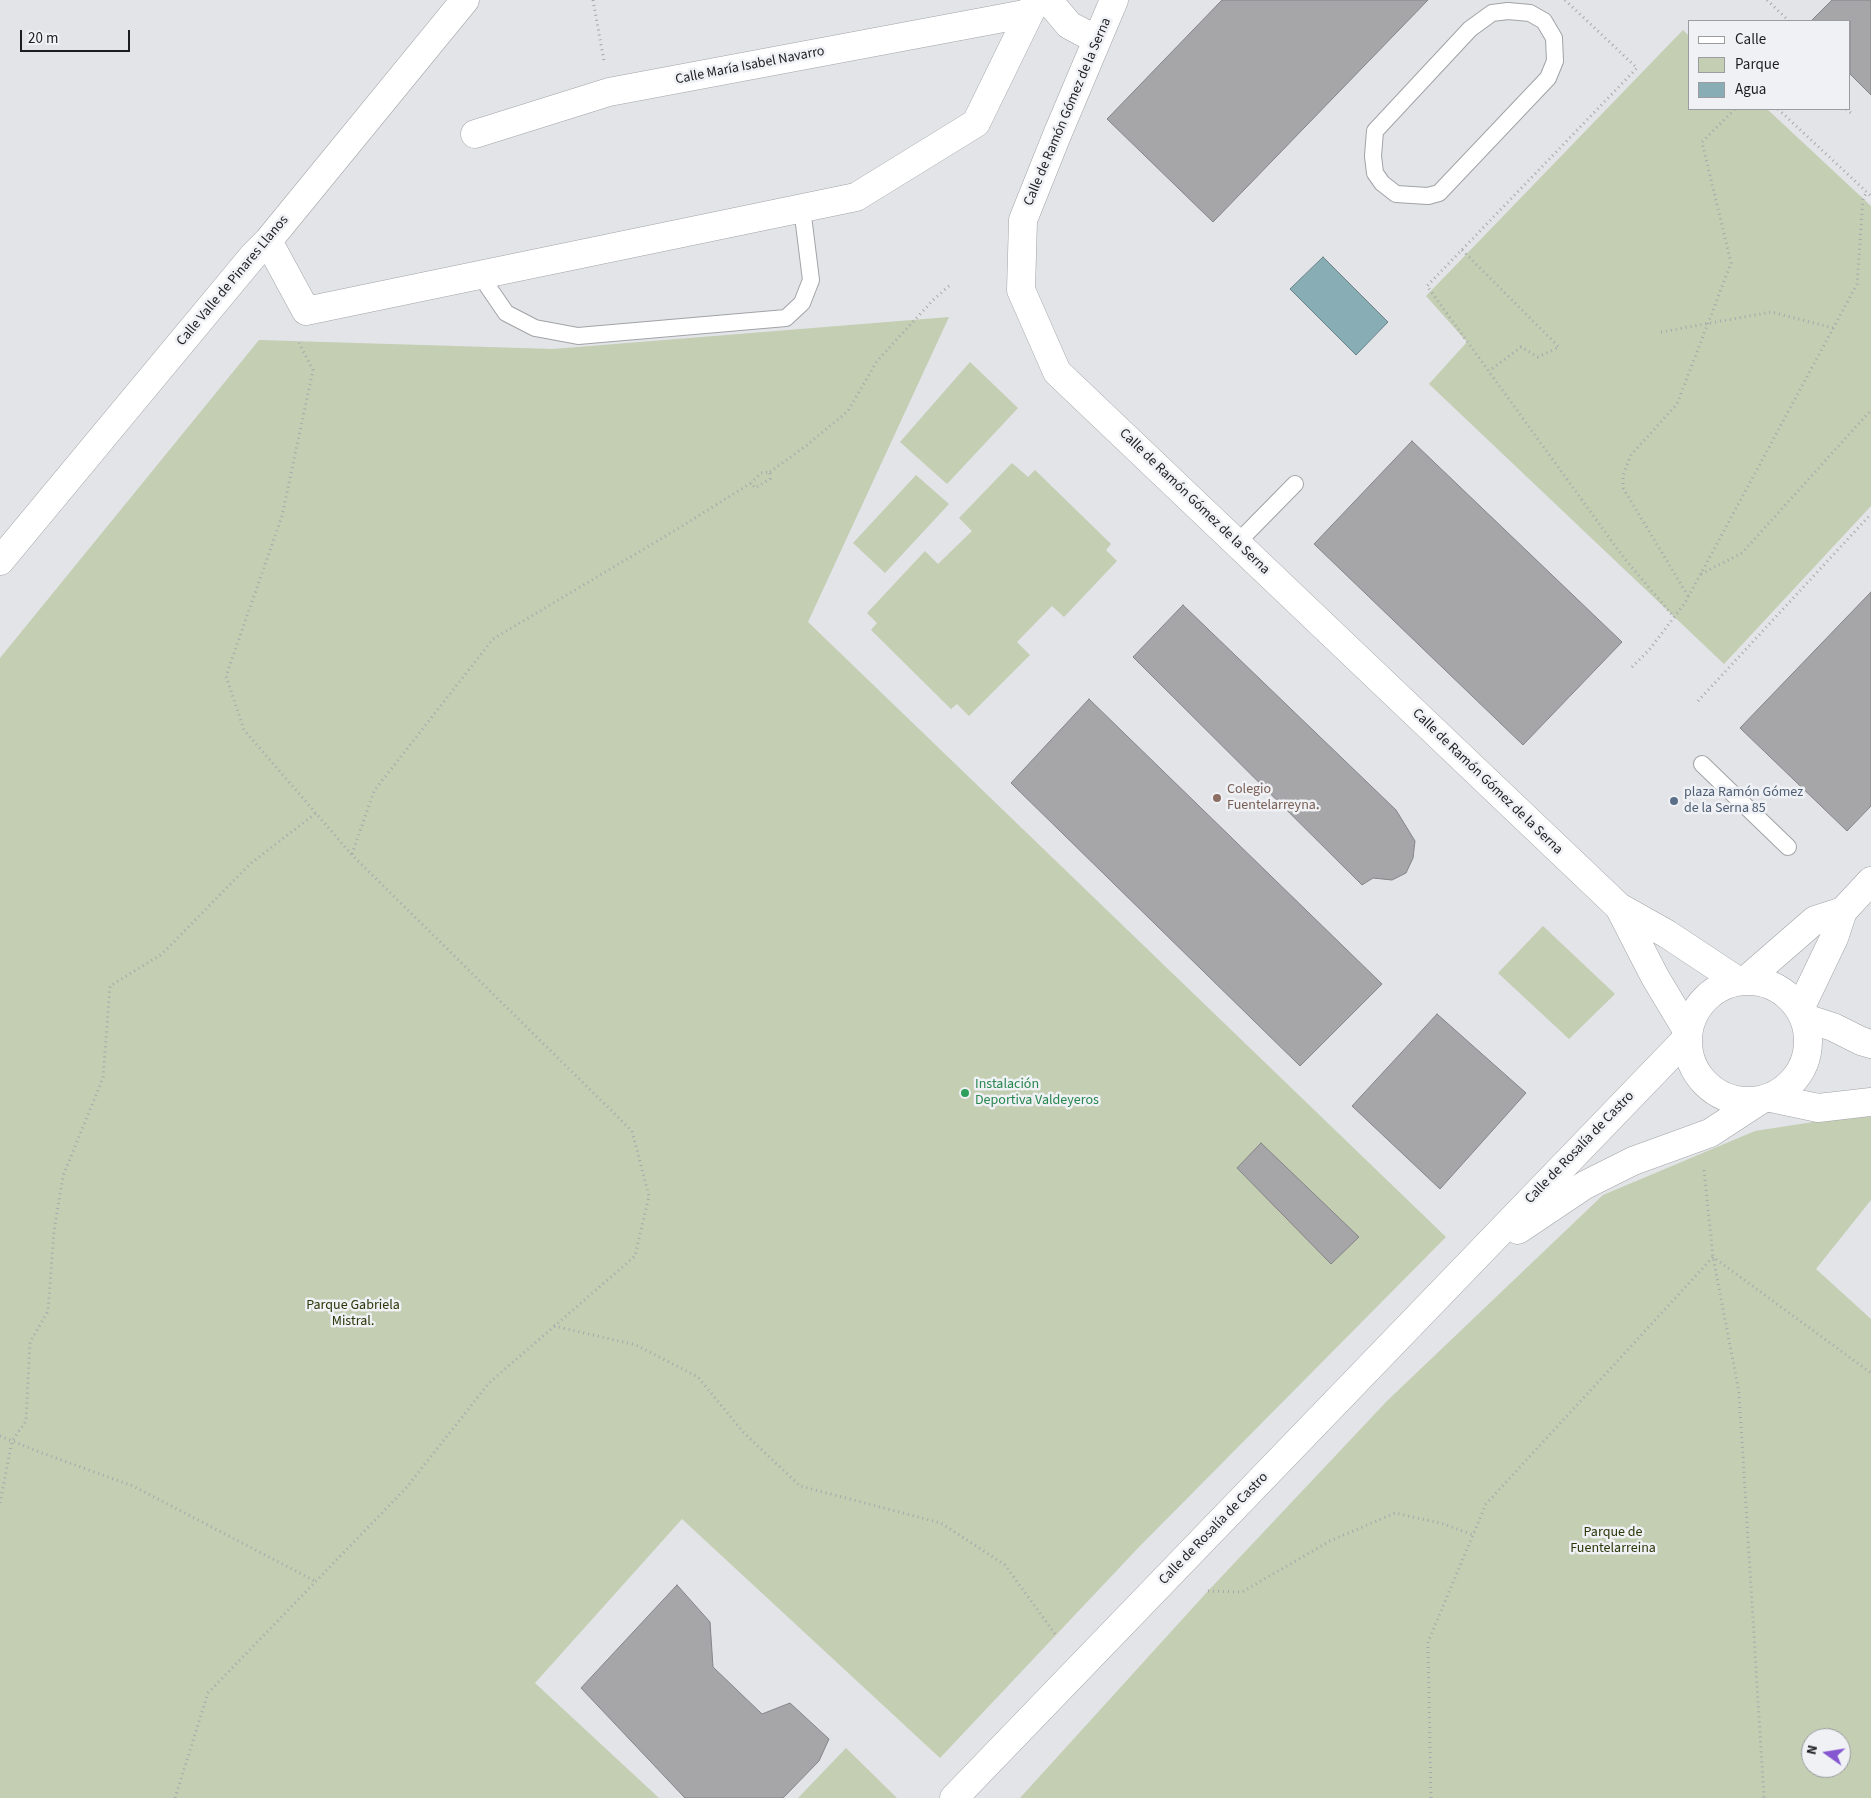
<!DOCTYPE html>
<meta charset="utf-8">
<style>
body{margin:0}
#map{position:relative;width:1871px;height:1798px;overflow:hidden;background:#e2e4e7;font-family:"Source Sans 3",sans-serif}
canvas{display:block}
.legend{position:absolute;left:1688px;top:20px;width:162px;height:90px;box-sizing:border-box;background:#eff1f5;border:1px solid #9b9c9f;margin:0;padding:6px 9px;list-style:none;font-size:15px;color:#1c1d1e}
.legend li{display:flex;align-items:center;gap:10px;height:25px}
.legend b{width:25px;border:1px solid #9b9c9f}
.north{position:absolute;left:1801px;top:1728px;width:50px;height:50px;box-sizing:border-box;background:#eff1f5;border:1px solid #9b9c9f;border-radius:50%;rotate:283deg;font-size:14px;font-weight:700;line-height:20px;text-align:center;color:#1c1d1e}
.north::after{content:'';display:block;margin:auto;width:18px;height:22px;background:#8557d0;clip-path:polygon(50% 0,100% 100%,50% 72%,0 100%)}
.scale{position:absolute;left:20px;top:30px;width:110px;height:22px;box-sizing:border-box;border:2px solid #1c1d1e;border-top:0;padding-left:6px;font-size:15px;line-height:18px;white-space:nowrap;color:#1c1d1e;-webkit-text-stroke:4px #eff1f5;paint-order:stroke}
</style>
<div id="map">
<canvas width="1871" height="1798"></canvas>
<ul class="legend">
<li><b style="height:6px;background:#fff"></b>Calle</li>
<li><b style="height:14px;background:#c3ceb3"></b>Parque</li>
<li><b style="height:14px;background:#89adb5"></b>Agua</li>
</ul>
<div class="north">N</div>
<div class="scale">20 m</div>
</div>
<script>
const context = document.querySelector('canvas').getContext('2d');
context.lineJoin = 'round';
function paint(path, color) {
  context.fillStyle = color;
  context.fill(path, 'evenodd');
}
function shape(rows) {
  const path = new Path2D();
  for (const r of rows) {
    if (r.length === 3) {
      path.moveTo(r[0] + r[2], r[1]);
      path.arc(r[0], r[1], r[2], 0, 2 * Math.PI);
      continue;
    }
    path.moveTo(r[0], r[1]);
    for (let i = 2; i < r.length; i += 2) path.lineTo(r[i], r[i + 1]);
  }
  return path;
}
function trace(path, color, width, dash) {
  context.strokeStyle = color;
  context.lineWidth = width;
  context.lineCap = dash ? 'butt' : 'round';
  context.setLineDash(dash || []);
  context.stroke(path);
}
function write(font, color, halo, rows, align = 'center') {
  context.font = font + ' "Source Sans 3",sans-serif';
  context.lineWidth = 5;
  context.setLineDash([]);
  context.textBaseline = 'middle';
  context.strokeStyle = halo;
  context.fillStyle = color;
  for (const [text, x, y, turn = 0] of rows) {
    context.save();
    context.translate(x, y);
    context.rotate((+turn || 0) * Math.PI / 180);
    context.textAlign = isNaN(turn) ? turn : align;
    if (halo) context.strokeText(text, 0, 0);
    context.fillText(text, 0, 0);
    context.restore();
  }
}
paint(shape([
 [1683,30,1690,37,1690,109,1767,109,1871,206,1871,506,1724,664,1429,384,1467,342,1426,296],
 [949,317,808,622,1446,1237,1138,1548,940,1758,682,1519,535,1683,659,1798,0,1798,0,658,259,340,553,349],
 [970,362,1018,408,947,484,900,442],
 [1012,463,1028,477,1035,470,1111,544,1106,550,1117,561,1064,617,1052,606,1017,642,1030,655,969,716,957,704,951,709,871,630,877,623,867,613,925,551,938,564,972,531,959,518],
 [916,475,949,504,885,573,853,543],
 [1543,926,1615,994,1569,1039,1498,973],
 [1871,1113,1871,1200,1816,1269,1871,1319,1871,1798,1020,1798,1208,1591,1387,1401,1603,1195,1755,1131],
 [1811,1738,1841,1738,1841,1768,1811,1768],
 [846,1748,897,1798,798,1798]
]), '#c3ceb3');
const water = shape([
 [1323,257,1388,322,1356,355,1290,289,1323,257]
]);
paint(water, '#89adb5');
trace(water, '#688288', 1);
const building = shape([
 [1222,0,1428,0,1213,222,1107,119,1222,0],
 [1832,0,1871,0,1871,95,1850,74,1850,21,1811,21,1832,0],
 [1412,441,1622,642,1523,745,1314,544,1412,441],
 [1871,592,1871,806,1847,831,1740,728,1871,592],
 [1183,605,1396,810,1415,841,1413,858,1406,873,1392,880,1373,878,1362,885,1133,657,1183,605],
 [1089,699,1382,984,1300,1066,1011,783,1089,699],
 [1437,1014,1526,1093,1440,1189,1352,1106,1437,1014],
 [1261,1143,1359,1237,1331,1264,1237,1168,1261,1143],
 [677,1585,710,1622,713,1667,762,1714,790,1703,829,1739,819,1761,783,1798,685,1798,581,1688,677,1585]
]);
paint(building, '#a6a5a8');
trace(building, '#858488', 1);
const service = shape([
 [1508,11,1530,13,1544,21,1554,38,1555,61,1548,78,1439,193,1428,196,1396,194,1382,183,1375,173,1373,156,1375,131,1470,29,1492,13,1508,11],
 [480,275,506,313,535,328,578,336,786,318,802,303,811,280,802,208],
 [1237,543,1295,484],
 [1702,764,1788,847]
]);
const minor = shape([
 [1048,0,1069,25,1097,40],
 [1114,0,1057,135,1023,220,1021,290,1057,372,1619,907,1667,934,1738,981],
 [475,134,609,92,1030,13],
 [268,241,306,311,856,197,976,123,1036,0],
 [0,561,253,256,268,241,465,0],
 [1619,907,1655,977,1688,1032],
 [1805,1018,1833,1027,1861,1041,1871,1044],
 [1771,1098,1818,1108,1871,1102]
]);
const tertiary = shape([
 [1746,980,1815,920,1843,911],
 [1748,1041,60],
 [1800,1009,1834,938,1843,911,1871,881],
 [1518,1230,1585,1185,1633,1161,1710,1133,1759,1101],
 [954,1798,1688,1037]
]);
trace(service, '#a1a3a6', 18);
trace(minor, '#a1a3a6', 29);
trace(tertiary, '#a1a3a6', 29);
trace(shape([
 [593,0,604,61],
 [1565,0,1637,68,1427,286,1624,558,1674,617],
 [1767,0,1789,21],
 [1778,109,1871,196],
 [1846,109,1851,113],
 [1462,250,1559,347,1538,357,1521,347,1489,371],
 [1661,332,1771,312,1833,328],
 [770,472,807,445,848,411,877,361,933,300,949,286],
 [1701,574,1742,553,1871,410],
 [1688,596,1623,488,1623,475,1631,455,1677,404,1731,263,1702,142,1735,109],
 [1632,667,1649,650,1685,603,1857,284,1863,199,1867,192],
 [1698,701,1871,514],
 [352,854,374,791,493,639,679,528,751,483,755,488,770,479,770,472,761,473,751,483],
 [1704,1170,1713,1257,1739,1392,1764,1798],
 [554,1326,636,1345,698,1377,743,1432,800,1486,941,1523,1005,1565,1055,1634],
 [0,1436,42,1453,133,1486,317,1582],
 [0,1503,12,1441,26,1421,30,1342,48,1311,54,1231,63,1176,103,1078,110,986,162,954,250,864,316,813],
 [1208,1591,1242,1592,1330,1541,1395,1513,1444,1524,1473,1535],
 [175,1798,208,1693,406,1488,489,1383,635,1256,649,1196,632,1131,352,855,244,730,226,676,282,516,313,370,299,343],
 [1431,1798,1428,1642,1486,1504,1713,1257,1871,1373]
]), '#a6a8aa', 3, [1, 4]);
trace(service, '#fff', 16);
trace(minor, '#fff', 28);
trace(tertiary, '#fff', 28);
for (const [x, y, r, color] of [
 [1217,798,5,"#8d6e63"],
 [1674,801,5,"#5c6f8a"],
 [965,1093,5,"#2e9e5b"]
]) {
  const dot = new Path2D();
  dot.arc(x, y, r, 0, 2 * Math.PI);
  context.fillStyle = color;
  context.fill(dot);
  trace(dot, '#eff1f5', 2);
}
write('14px', '#1c1d1e', '#eff1f5', [
 ["Calle María Isabel Navarro",750,66,-11],
 ["Calle de Ramón Gómez de la Serna",1068,112,-67],
 ["Calle Valle de Pinares Llanos",233,281,-50],
 ["Calle de Ramón Gómez de la Serna",1194,502,44],
 ["Calle de Ramón Gómez de la Serna",1487,782,44],
 ["Calle de Rosalía de Castro",1580,1148,-46],
 ["Calle de Rosalía de Castro",1214,1529,-46]
]);
write('14px', '#785e54', '#eff1f5', [
 ["Colegio",1227,790],
 ["Fuentelarreyna.",1227,806]
], 'left');
write('14px', '#4e5e75', '#eff1f5', [
 ["plaza Ramón Gómez",1684,793],
 ["de la Serna 85",1684,809]
], 'left');
write('14px', '#27864d', '#eff1f5', [
 ["Instalación",975,1085],
 ["Deportiva Valdeyeros",975,1101]
], 'left');
write('14px', '#2a3809', '#eff1f5', [
 ["Parque Gabriela",353,1306],
 ["Mistral.",353,1322],
 ["Parque de",1613,1533],
 ["Fuentelarreina",1613,1549]
]);
</script>
